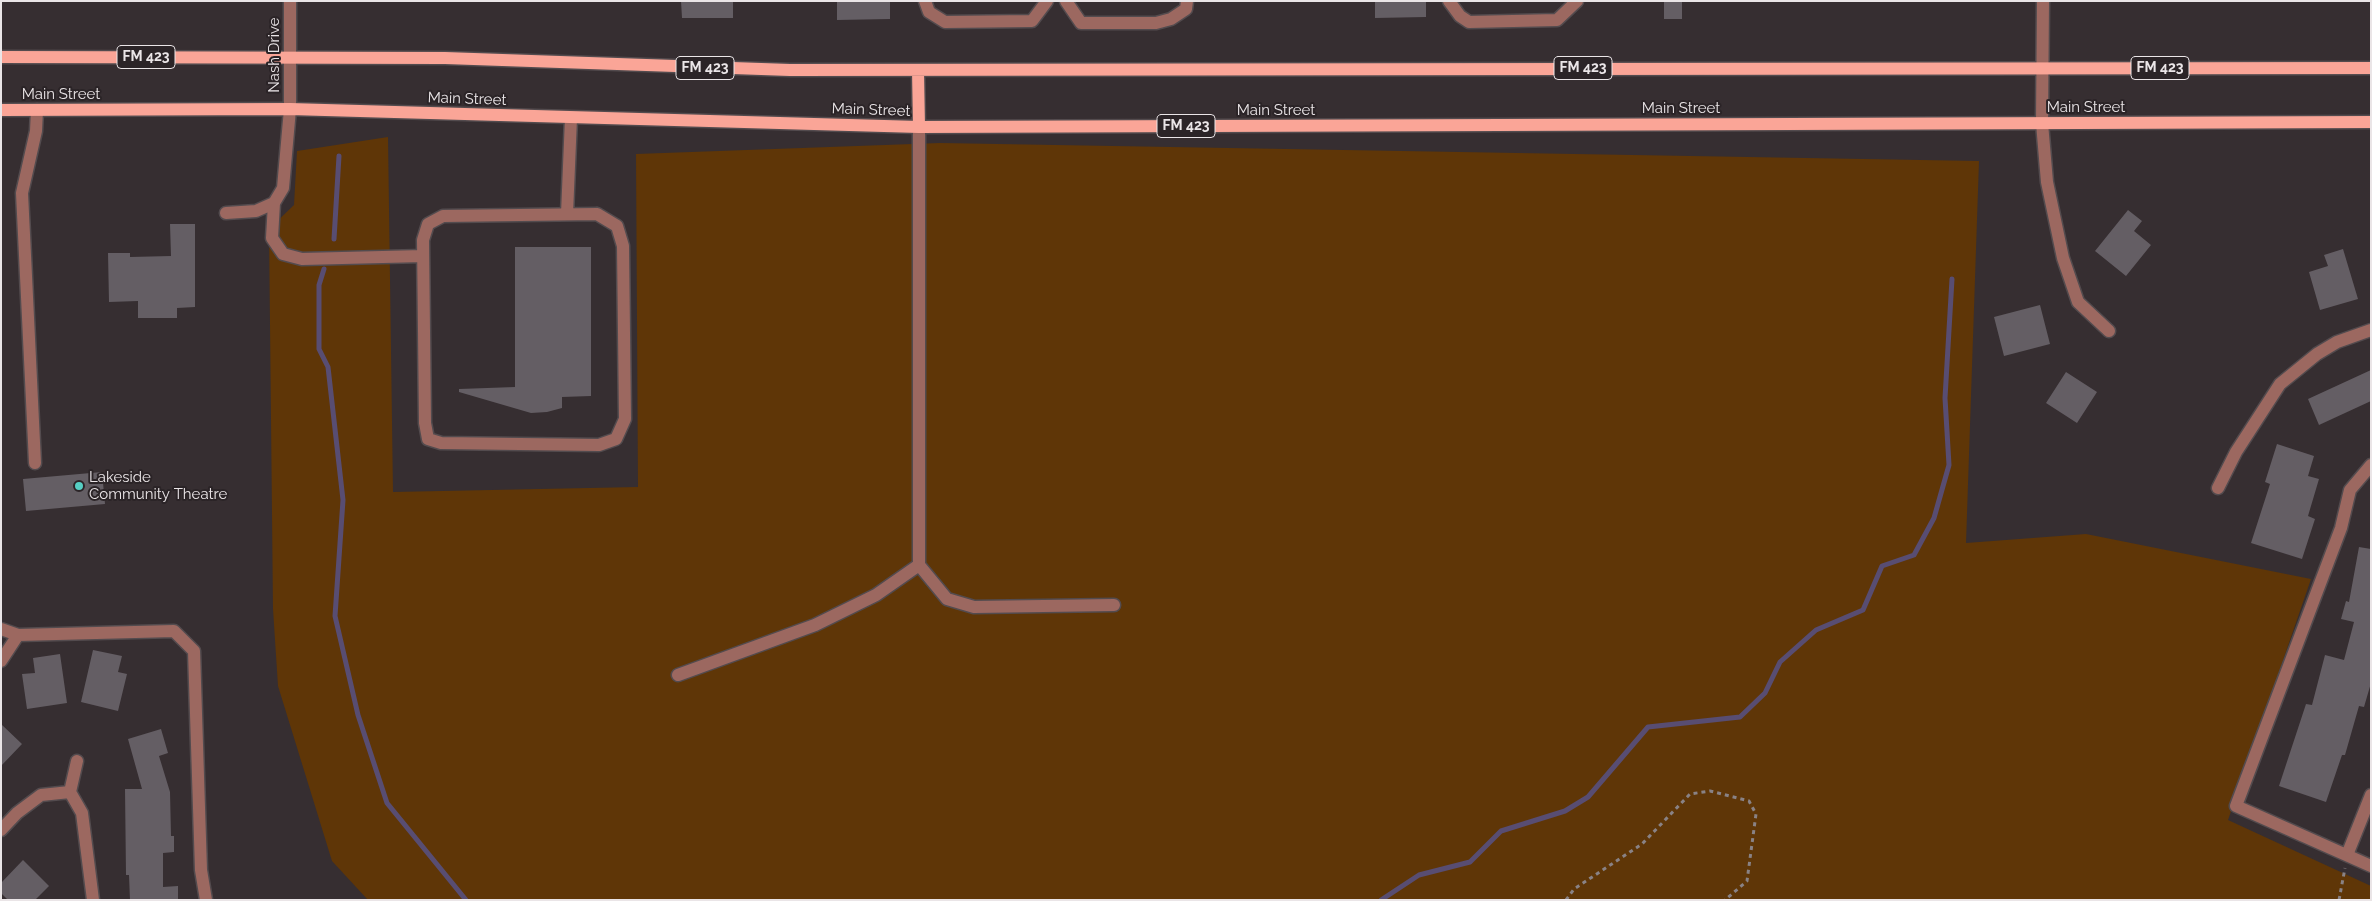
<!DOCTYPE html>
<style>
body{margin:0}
#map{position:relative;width:2372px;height:901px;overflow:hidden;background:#362e31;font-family:Raleway,sans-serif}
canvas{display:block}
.frame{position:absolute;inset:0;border:2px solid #eae5e7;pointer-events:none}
</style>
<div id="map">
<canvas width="2372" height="901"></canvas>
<div class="frame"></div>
</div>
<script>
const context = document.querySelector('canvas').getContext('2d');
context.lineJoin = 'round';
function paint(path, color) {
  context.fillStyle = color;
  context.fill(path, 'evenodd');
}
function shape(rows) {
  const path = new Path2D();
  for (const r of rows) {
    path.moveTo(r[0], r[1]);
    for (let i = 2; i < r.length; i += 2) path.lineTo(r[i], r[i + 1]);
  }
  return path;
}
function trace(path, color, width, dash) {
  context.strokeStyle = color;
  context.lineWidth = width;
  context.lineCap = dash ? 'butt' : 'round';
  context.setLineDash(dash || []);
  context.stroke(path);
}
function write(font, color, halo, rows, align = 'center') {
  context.font = font + ' Raleway,sans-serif';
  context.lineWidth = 4;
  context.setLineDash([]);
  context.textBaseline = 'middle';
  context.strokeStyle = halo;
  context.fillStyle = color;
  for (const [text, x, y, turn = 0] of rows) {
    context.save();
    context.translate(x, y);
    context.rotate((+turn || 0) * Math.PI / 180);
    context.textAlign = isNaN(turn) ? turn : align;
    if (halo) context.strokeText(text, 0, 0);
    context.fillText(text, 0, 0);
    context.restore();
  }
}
paint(shape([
 [388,137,393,492,638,487,636,154,940,143,1979,161,1966,543,2086,534,2311,579,2228,820,2371,886,2371,900,368,900,332,861,278,686,273,609,269,229,294,205,297,151]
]), '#5f3607');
trace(shape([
 [334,239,339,156],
 [324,269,319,285,319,349,328,367,343,500,335,616,358,715,387,803,466,900],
 [1381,900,1419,875,1470,862,1501,831,1565,811,1588,797,1648,727,1740,717,1765,693,1780,662,1816,630,1863,610,1882,566,1914,555,1934,518,1949,465,1945,398,1952,279]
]), '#584d72', 5);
paint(shape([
 [681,1,733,1,733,18,682,18],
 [837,1,890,1,890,19,837,20],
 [1375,1,1426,1,1426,17,1375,18],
 [1664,1,1682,1,1682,19,1664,19],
 [2128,210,2142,221,2134,231,2151,245,2126,276,2095,251],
 [170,224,195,224,195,307,177,308,177,318,138,318,138,301,109,302,108,253,130,253,130,257,171,256],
 [515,247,591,247,591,396,562,397,562,408,547,412,531,413,459,392,459,389,515,387],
 [2343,249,2358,299,2320,310,2309,272,2328,266,2324,255],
 [2040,305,2050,344,2004,356,1994,317],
 [2371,370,2371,401,2319,425,2308,399],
 [2066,372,2097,392,2077,423,2046,403],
 [2277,444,2314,456,2308,476,2319,479,2308,516,2315,519,2302,559,2251,543,2270,484,2265,482],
 [102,472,105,504,26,511,23,479],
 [2359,547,2371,549,2371,683,2364,707,2359,706,2345,755,2342,755,2326,802,2279,786,2306,704,2312,705,2325,655,2344,660,2354,622,2341,619,2346,601,2349,602],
 [93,650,122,656,118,672,127,674,118,711,81,702],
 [60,654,67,703,27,709,22,674,35,673,33,658],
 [1,724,22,744,1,766],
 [161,729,168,753,159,756,170,792,171,836,174,836,174,852,163,853,163,887,178,886,178,900,130,900,129,875,126,875,125,789,142,789,128,739],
 [23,860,49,886,35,900,8,900,1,893,1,883]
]), '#645e64');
const minor = shape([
 [925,1,929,12,945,22,1032,21,1047,1],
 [1066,1,1081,23,1156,23,1171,19,1186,9,1187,1],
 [1449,1,1460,16,1469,22,1557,20,1577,1],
 [2043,1,2042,123,2047,182,2063,258,2078,302,2109,331],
 [274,203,272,238,283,254,302,259,423,256],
 [226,213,256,211,274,203,283,188,290,109,290,1],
 [567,214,571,118],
 [597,214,617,226,623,246,625,419,616,439,599,445,441,443,428,439,425,423,423,240,428,224,443,216,597,214],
 [35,463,22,193,36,131,37,110],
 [2371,465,2350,490,2341,528,2236,806,2371,866],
 [2218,488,2236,452,2280,384,2317,354,2337,342,2371,330],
 [919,565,947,599,974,607,1114,605],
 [1,629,18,635,174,631,194,651,201,870,206,900],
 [1,661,18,635],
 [678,675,815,625,876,595,919,565,919,127],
 [70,792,77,761],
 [1,830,17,813,41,795,70,792,82,813,93,900],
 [2347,855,2371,795]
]);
const major = shape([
 [1,57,445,58,790,70,2371,68],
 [918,70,919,127],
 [1,110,290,109,919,127,2371,122]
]);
trace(minor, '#534b4e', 15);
trace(major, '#534b4e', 15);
trace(shape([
 [1566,900,1574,889,1642,844,1690,794,1710,791,1749,801,1756,814,1747,881,1725,900],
 [2339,900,2345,868]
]), '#898285', 3, [4, 4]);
trace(minor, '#9c6860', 12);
trace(major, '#faa597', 12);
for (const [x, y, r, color] of [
 [79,486,5,"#56cec3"]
]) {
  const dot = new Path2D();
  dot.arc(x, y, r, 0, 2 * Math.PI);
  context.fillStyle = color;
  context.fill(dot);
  trace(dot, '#2b2427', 2);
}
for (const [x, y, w] of [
 [146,57,58],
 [705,68,58],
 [1583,68,58],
 [2160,68,58],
 [1186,126,58]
]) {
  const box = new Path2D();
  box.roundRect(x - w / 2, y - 11.5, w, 23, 4);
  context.fillStyle = '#2b2427';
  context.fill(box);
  trace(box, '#eae5e7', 1);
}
write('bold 14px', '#eae5e7', null, [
 ["FM 423",146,57],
 ["FM 423",705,68],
 ["FM 423",1583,68],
 ["FM 423",2160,68],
 ["FM 423",1186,126]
]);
write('15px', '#eae5e7', '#2b2427', [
 ["Nash Drive",274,55,-90],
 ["Main Street",61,94],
 ["Main Street",467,99,2],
 ["Main Street",2086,107],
 ["Main Street",1681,108],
 ["Main Street",871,110,2],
 ["Main Street",1276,110]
]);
write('15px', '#eae5e7', '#2b2427', [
 ["Lakeside",89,477],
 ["Community Theatre",89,494]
], 'left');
</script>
